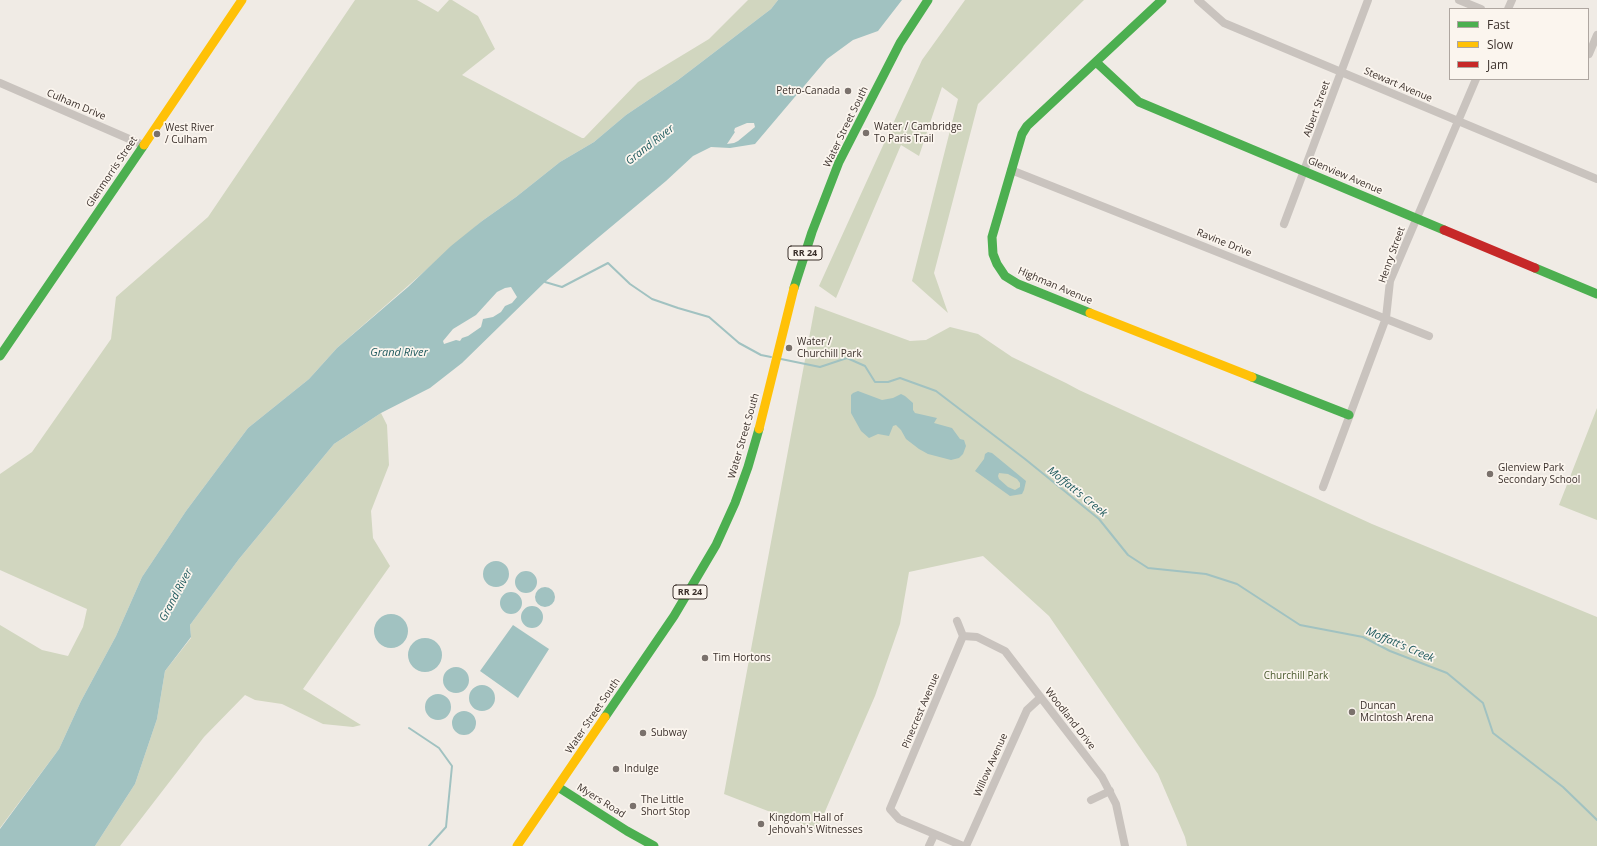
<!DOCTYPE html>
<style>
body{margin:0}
#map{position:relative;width:1597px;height:846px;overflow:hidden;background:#f0ebe5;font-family:"Open Sans",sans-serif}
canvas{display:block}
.legend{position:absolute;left:1449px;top:8px;width:140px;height:72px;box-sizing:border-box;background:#fbf5ee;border:1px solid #aea6a0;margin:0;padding:5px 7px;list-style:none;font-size:12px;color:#3b302b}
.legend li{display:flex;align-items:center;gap:8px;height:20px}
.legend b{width:20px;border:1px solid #aea6a0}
</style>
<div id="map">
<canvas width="1597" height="846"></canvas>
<ul class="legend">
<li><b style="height:5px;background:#4caf50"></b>Fast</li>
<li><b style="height:5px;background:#ffc107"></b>Slow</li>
<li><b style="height:5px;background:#c62828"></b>Jam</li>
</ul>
</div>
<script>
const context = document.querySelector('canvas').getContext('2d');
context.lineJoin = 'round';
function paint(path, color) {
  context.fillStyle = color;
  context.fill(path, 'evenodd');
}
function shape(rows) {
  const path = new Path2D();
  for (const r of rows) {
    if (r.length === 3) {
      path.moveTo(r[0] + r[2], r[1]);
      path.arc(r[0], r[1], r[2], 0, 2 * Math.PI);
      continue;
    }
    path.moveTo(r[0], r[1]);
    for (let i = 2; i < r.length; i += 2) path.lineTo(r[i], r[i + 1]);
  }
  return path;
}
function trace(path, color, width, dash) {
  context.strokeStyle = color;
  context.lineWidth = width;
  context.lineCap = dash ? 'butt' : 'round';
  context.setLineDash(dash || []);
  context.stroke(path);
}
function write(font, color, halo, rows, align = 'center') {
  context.font = font + ' "Open Sans",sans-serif';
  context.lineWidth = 3.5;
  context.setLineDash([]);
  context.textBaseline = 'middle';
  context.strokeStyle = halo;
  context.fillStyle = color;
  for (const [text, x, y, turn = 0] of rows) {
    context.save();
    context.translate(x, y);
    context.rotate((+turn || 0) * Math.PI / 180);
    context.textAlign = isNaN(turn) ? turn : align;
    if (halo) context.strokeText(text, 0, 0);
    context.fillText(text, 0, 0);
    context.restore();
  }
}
paint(shape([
 [355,0,417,0,438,12,449,0,452,0,478,16,495,49,462,75,582,138,584,138,638,82,709,39,748,0,778,0,771,9,678,80,626,115,594,142,560,162,516,197,482,221,337,348,309,379,248,428,186,511,142,577,116,636,81,701,59,749,0,828,0,625,42,650,68,656,83,627,87,609,0,570,0,474,32,452,111,339,116,297,208,217],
 [965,0,1084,0,978,104,934,273,948,313,912,281,958,99,942,87,919,156,901,145,836,298,819,286,922,60],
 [815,306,910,341,926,340,950,327,978,334,1012,357,1066,383,1079,390,1372,524,1597,617,1597,846,1187,846,1185,837,1158,774,1049,616,983,556,909,572,900,624,875,696,817,830,724,794],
 [1597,408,1597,520,1559,505],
 [381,413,387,425,389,465,371,511,373,538,390,566,303,689,361,725,353,727,323,724,282,704,255,700,245,695,204,737,120,846,95,846,135,784,157,719,165,671,191,638,190,625,239,559,334,444]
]), '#d1d6bf');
paint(shape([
 [778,0,902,0,878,31,853,40,827,59,755,144,730,148,711,147,693,156,666,181,545,282,462,363,430,388,381,413,334,444,239,559,190,625,191,637,165,671,157,719,135,784,95,846,0,846,0,829,59,749,81,701,116,636,142,577,186,511,248,428,309,379,337,348,408,287,451,246,482,221,516,197,560,162,594,142,626,115,678,80,771,9],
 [747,123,754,123,755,127,738,141,734,143,727,144,735,132,734,131,735,128],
 [511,287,517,297,512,303,505,306,501,312,493,317,483,319,481,327,468,336,462,338,460,341,456,340,444,344,443,341,453,329,476,315,497,292,505,288],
 [858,391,882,400,893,398,901,394,905,396,913,403,913,410,915,413,937,418,934,423,952,428,960,439,964,440,966,446,963,454,959,458,951,460,928,454,919,449,906,439,901,430,896,425,893,426,889,436,878,434,869,438,861,431,851,413,851,395,853,393],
 [988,452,992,453,1026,481,1024,490,1022,494,1010,496,975,471,984,459,985,454],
 [999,473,1008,474,1017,479,1020,483,1020,487,1015,490,1008,487,999,479,998,476],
 [496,574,13],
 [526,582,11],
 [545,597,10],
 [511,603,11],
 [532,617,11],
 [391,631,17],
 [513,625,549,649,518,698,480,671],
 [425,655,17],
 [456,680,13],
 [482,698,13],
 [438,707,13],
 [464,723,12]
]), '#a1c2c1');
trace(shape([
 [545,282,562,287,608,263,630,284,652,299,678,308,709,317,739,343,761,355,771,357],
 [781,359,820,367,847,358,865,366,875,382,888,382,900,378,936,391,1025,459,1099,519,1128,555,1148,568,1206,574,1237,584,1300,625,1363,637,1390,651,1447,673,1483,703,1493,733,1563,787,1597,820],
 [409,728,439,748,452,766,446,827,429,846]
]), '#a1c2c1', 2);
trace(shape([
 [1198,0,1224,23,1597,179],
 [1459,0,1481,9],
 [1508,9,1512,0],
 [1589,54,1597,35],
 [0,83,143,145],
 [1011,170,1429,336],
 [1284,224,1368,0],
 [1323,487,1386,318,1390,281,1476,79],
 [957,621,963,636,890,809,899,819,963,846],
 [963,636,977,637,1005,651,1015,664,1102,777,1116,804,1125,846],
 [1091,800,1110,791],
 [929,846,934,835],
 [966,846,1027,710,1040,698]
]), '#c9c3be', 8);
trace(shape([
 [1096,62,1139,102,1444,230],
 [1535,268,1597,294],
 [794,288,812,232,839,162,900,43,928,0],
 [1090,313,1018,284,1005,276,997,264,993,254,992,237,1022,134,1027,126,1162,0],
 [0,356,144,145],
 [1252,377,1349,415],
 [605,717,674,616,716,545,735,503,748,467,759,429],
 [558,787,627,831,654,846]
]), '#4caf50', 9);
trace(shape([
 [144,145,242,0],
 [1090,313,1252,377],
 [759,429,794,288],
 [517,846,605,717]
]), '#ffc107', 9);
trace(shape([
 [1444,230,1535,268]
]), '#c62828', 9);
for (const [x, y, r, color] of [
 [848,91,4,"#7a716c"],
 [866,133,4,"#7a716c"],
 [157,134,4,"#7a716c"],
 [789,348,4,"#7a716c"],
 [1490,474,4,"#7a716c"],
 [705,658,4,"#7a716c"],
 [1352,712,4,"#7a716c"],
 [643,733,4,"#7a716c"],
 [616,769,4,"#7a716c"],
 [633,806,4,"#7a716c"],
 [761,824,4,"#7a716c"]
]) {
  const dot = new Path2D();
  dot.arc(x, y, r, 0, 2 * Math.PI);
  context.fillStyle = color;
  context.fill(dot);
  trace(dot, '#fbf5ee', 1.5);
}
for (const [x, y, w] of [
 [805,253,34],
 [690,592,34]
]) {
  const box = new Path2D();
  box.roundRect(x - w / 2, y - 7, w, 14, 3);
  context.fillStyle = '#fbf5ee';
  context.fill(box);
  trace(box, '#3b302b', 1);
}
write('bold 9px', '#3b302b', null, [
 ["RR 24",805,253],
 ["RR 24",690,592]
]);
write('10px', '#3b302b', '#fbf5ee', [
 ["Stewart Avenue",1398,85,23],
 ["Culham Drive",76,105,23],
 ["Albert Street",1317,109,-70],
 ["Water Street South",846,127,-64],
 ["Glenmorris Street",112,172,-56],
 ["Glenview Avenue",1345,176,23],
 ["Ravine Drive",1224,243,22],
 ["Henry Street",1392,255,-70],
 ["Highman Avenue",1055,286,23],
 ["Water Street South",744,436,-74],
 ["Pinecrest Avenue",921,711,-67],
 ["Water Street South",593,716,-56],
 ["Woodland Drive",1070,719,52],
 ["Willow Avenue",991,765,-66],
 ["Myers Road",601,801,32]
]);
write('10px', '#3b302b', '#fbf5ee', [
 ["Petro-Canada",840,91,"right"],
 ["Water / Cambridge",874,127],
 ["To Paris Trail",874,139],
 ["West River",165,128],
 ["/ Culham",165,140],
 ["Water /",797,342],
 ["Churchill Park",797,354],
 ["Glenview Park",1498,468],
 ["Secondary School",1498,480],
 ["Tim Hortons",713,658],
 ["Duncan",1360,706],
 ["McIntosh Arena",1360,718],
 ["Subway",651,733],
 ["Indulge",624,769],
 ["The Little",641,800],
 ["Short Stop",641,812],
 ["Kingdom Hall of",769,818],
 ["Jehovah's Witnesses",769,830]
], 'left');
write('10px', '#4a5a2e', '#fbf5ee', [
 ["Churchill Park",1296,676]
]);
write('italic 11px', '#1f5a5e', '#fbf5ee', [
 ["Grand River",650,145,-38],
 ["Grand River",399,353],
 ["Moffatt's Creek",1077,492,39],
 ["Grand River",176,595,-62],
 ["Moffatt's Creek",1400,645,23]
]);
</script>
